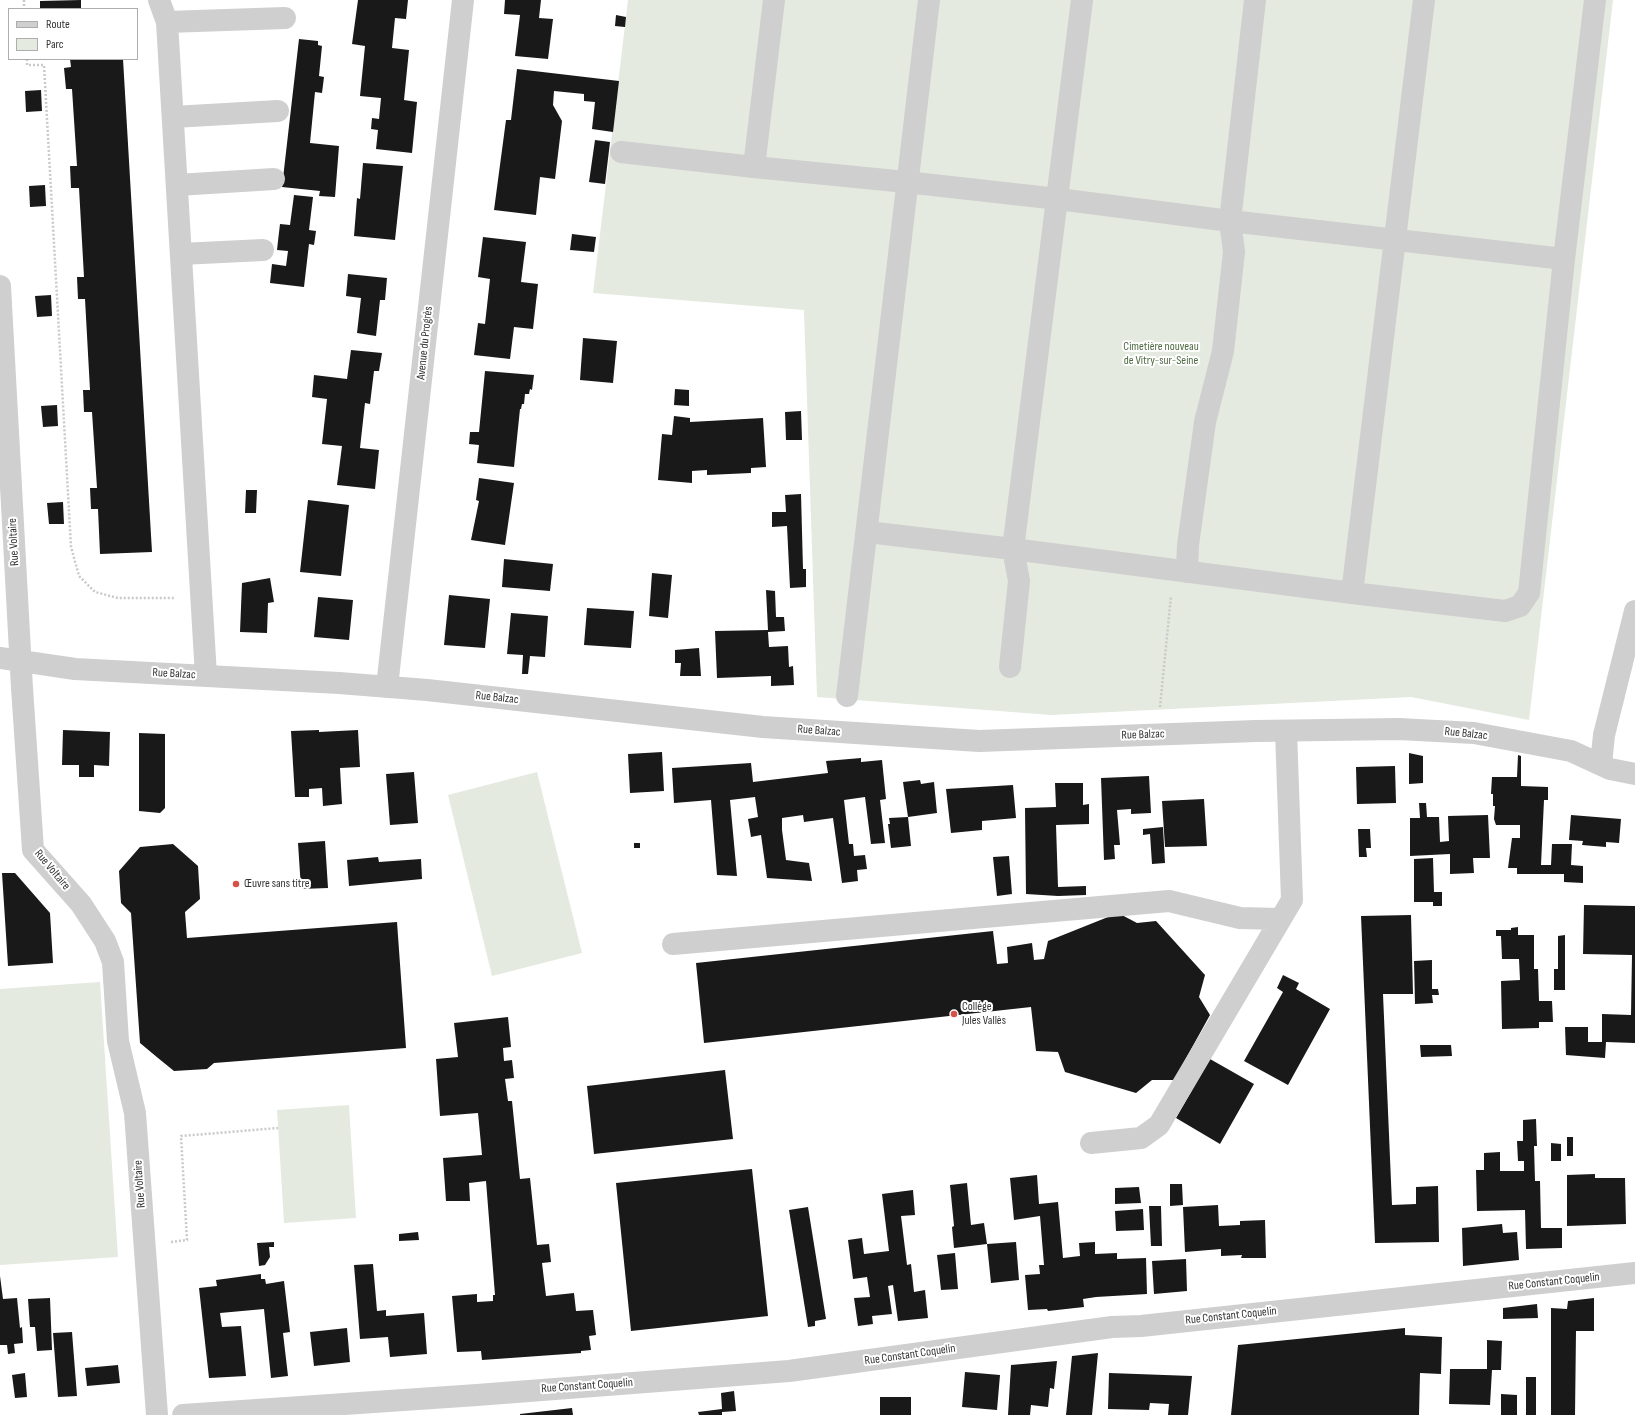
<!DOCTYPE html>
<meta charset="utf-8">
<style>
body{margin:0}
#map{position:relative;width:1635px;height:1415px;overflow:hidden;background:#fff;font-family:"Sofia Sans Condensed",sans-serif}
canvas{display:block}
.legend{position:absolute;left:8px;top:8px;width:130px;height:52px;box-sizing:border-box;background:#fff;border:1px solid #adadad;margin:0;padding:5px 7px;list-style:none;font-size:12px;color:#323232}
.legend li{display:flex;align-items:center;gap:8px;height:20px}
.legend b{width:20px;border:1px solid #adadad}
</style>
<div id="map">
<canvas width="1635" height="1415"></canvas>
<ul class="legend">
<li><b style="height:5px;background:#cfcfcf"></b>Route</li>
<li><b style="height:11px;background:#e4eadf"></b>Parc</li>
</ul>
</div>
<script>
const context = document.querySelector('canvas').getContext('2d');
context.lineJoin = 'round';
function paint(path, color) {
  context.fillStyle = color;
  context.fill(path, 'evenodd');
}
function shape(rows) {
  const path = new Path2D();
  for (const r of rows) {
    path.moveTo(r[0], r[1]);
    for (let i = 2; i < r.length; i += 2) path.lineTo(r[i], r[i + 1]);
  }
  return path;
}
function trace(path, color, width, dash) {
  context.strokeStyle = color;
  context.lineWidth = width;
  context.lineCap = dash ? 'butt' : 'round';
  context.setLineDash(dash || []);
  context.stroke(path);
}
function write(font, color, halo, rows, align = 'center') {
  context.font = font + ' "Sofia Sans Condensed",sans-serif';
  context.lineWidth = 4;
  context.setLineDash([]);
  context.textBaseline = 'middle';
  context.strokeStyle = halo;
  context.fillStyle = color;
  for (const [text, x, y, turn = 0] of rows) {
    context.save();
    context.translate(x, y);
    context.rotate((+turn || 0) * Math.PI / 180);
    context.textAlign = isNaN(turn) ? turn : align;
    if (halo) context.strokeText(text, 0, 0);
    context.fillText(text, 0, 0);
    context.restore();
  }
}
paint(shape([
 [628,0,1613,0,1529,720,1411,697,1051,715,817,697,804,310,593,293],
 [537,772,582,953,492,976,448,795],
 [100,982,118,1257,0,1265,0,989],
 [349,1105,356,1218,284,1223,277,1110]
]), '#e4eadf');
paint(shape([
 [81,0,81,9,40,9,40,1],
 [358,0,408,0,406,19,395,18,392,48,409,50,404,100,417,102,412,153,376,149,378,130,371,129,372,118,379,119,381,98,360,96,365,46,352,44],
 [505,0,541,0,539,18,553,19,548,59,515,56,520,15,504,14],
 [616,15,626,17,625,27,615,26],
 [299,39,318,41,318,45,322,46,319,76,324,77,322,93,315,92,310,143,339,146,335,197,319,196,320,191,282,187],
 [70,59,123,59,152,552,100,554,98,509,91,509,90,488,97,488,92,412,84,412,83,390,90,390,85,299,78,299,77,277,84,277,79,188,71,188,70,166,77,166,72,89,66,89,64,68,71,67],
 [517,69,619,81,613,132,592,129,595,102,584,101,584,94,554,91,553,105,562,121,555,179,540,177,536,215,494,210,506,120,511,120],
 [41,90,42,111,26,112,25,91],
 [595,140,610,142,605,184,589,182],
 [363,163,403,166,395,240,354,236,357,198,360,199],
 [45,185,46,206,30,207,29,186],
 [294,195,313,197,309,230,316,231,314,245,309,244,304,287,270,283,272,264,286,266,288,251,277,250,278,241,280,224,290,225],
 [572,234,596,237,594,252,570,250],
 [483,237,526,242,521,282,538,284,533,329,514,327,510,359,474,355,478,323,485,324,490,279,478,277],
 [348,274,387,278,385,300,380,300,376,336,357,333,361,298,346,296],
 [51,295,52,316,37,317,35,296],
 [583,338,617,341,613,383,580,380],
 [351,350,382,353,379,371,374,371,370,404,365,403,360,448,379,450,375,489,337,485,342,446,322,444,327,399,312,397,314,375,347,379],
 [485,371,534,375,532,390,530,389,529,394,525,394,524,404,522,404,521,409,520,409,514,467,477,463,479,445,469,444,470,432,479,432],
 [675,389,689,390,689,406,674,405],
 [57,405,58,426,43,427,41,406],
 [801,411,802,440,786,440,785,412],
 [674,416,690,418,690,422,763,418,766,467,751,468,751,473,707,475,707,470,692,471,692,483,658,480,662,434,672,435],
 [479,478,514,483,505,545,471,540,479,501,476,500],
 [246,490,257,490,256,513,245,513],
 [801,494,803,569,806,569,806,587,790,588,787,526,772,527,772,512,786,512,785,495],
 [308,500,349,505,341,576,300,572],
 [63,502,64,524,49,524,47,503],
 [504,559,553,564,550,591,502,587],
 [652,573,672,575,668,618,649,616],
 [270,578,274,602,268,603,267,633,240,632,242,583],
 [766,590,775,591,776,617,784,617,785,631,768,632,769,647,788,646,789,667,793,666,794,685,771,686,771,676,717,678,715,631,768,630],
 [449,595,490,599,485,648,444,645],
 [318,597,353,600,349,640,314,637],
 [587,608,634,611,631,648,584,645],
 [511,613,548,616,545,657,530,656,528,674,522,674,523,655,507,654],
 [699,648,701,676,680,676,681,663,675,663,675,650],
 [63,730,110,732,109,766,94,765,94,777,79,777,79,765,62,765],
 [319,730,319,732,358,730,360,767,340,768,342,804,323,806,322,788,309,789,309,797,295,797,291,731],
 [139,733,165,734,165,808,160,813,139,811],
 [662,752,664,791,630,793,628,754],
 [1409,753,1423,756,1423,783,1409,784],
 [1518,755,1521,756,1521,786,1548,787,1548,800,1544,800,1541,865,1551,865,1552,844,1572,844,1571,865,1583,866,1583,883,1564,882,1564,874,1517,874,1517,868,1508,868,1512,838,1520,838,1520,825,1496,825,1494,819,1495,806,1493,806,1493,794,1491,794,1492,777,1517,777],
 [861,758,861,762,882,760,886,799,880,800,885,843,871,844,865,797,844,800,849,844,853,844,854,856,865,855,867,869,857,870,858,881,842,883,833,818,804,822,803,815,782,818,782,830,786,860,809,863,812,881,767,878,761,835,751,837,748,819,758,817,755,797,730,800,737,876,717,875,711,800,674,803,672,768,751,763,753,782,828,773,826,761],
 [1395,766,1396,803,1357,804,1356,767],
 [414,772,418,823,390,825,386,774],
 [1149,776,1151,813,1131,814,1131,809,1117,810,1120,845,1114,845,1115,859,1104,860,1101,778],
 [920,780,921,784,934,782,937,813,908,817,911,846,891,848,888,824,890,824,889,818,908,817,903,782],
 [1055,783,1083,783,1083,805,1089,804,1089,824,1056,825,1058,887,1086,886,1086,895,1058,896,1026,894,1025,808,1056,807],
 [1013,785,1016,818,982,821,982,830,951,833,946,789],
 [1204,799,1207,846,1165,847,1162,801],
 [1419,803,1426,803,1427,817,1439,817,1440,842,1449,841,1448,816,1488,815,1490,858,1473,858,1474,873,1450,874,1450,854,1410,856,1410,818,1420,818],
 [1571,815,1621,819,1619,843,1606,842,1606,847,1582,845,1583,841,1569,840],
 [1163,827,1165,863,1152,864,1150,834,1143,835,1143,829],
 [1358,829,1370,829,1371,848,1366,848,1367,857,1359,857],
 [325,841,328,888,301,889,298,843],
 [634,843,640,843,640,848,634,848],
 [173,844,198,866,200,899,185,912,187,938,397,922,406,1048,214,1063,207,1069,174,1071,158,1058,140,1043,131,913,121,903,119,871,140,847],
 [1009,856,1012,894,997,896,993,857],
 [378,857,379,862,421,859,422,879,349,886,347,860],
 [1433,858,1434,892,1442,892,1442,906,1433,906,1433,902,1414,902,1414,859],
 [2,873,15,873,50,913,53,963,8,966],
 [1584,905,1635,906,1635,1043,1606,1042,1605,1058,1566,1055,1565,1027,1588,1027,1588,1042,1602,1042,1602,1014,1631,1015,1632,955,1583,954],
 [1118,913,1137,923,1156,921,1205,975,1199,997,1210,1015,1174,1080,1152,1080,1136,1093,1065,1072,1058,1052,1036,1051,1031,1007,704,1043,696,963,993,931,997,964,1008,963,1007,947,1032,943,1034,960,1044,959,1048,941],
 [1411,915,1413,994,1383,994,1392,1205,1416,1204,1416,1187,1438,1186,1439,1242,1375,1243,1361,916],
 [1518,927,1518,935,1534,935,1534,969,1538,969,1539,1001,1552,1001,1553,1022,1539,1022,1539,1028,1502,1029,1501,981,1520,980,1519,959,1502,959,1501,936,1496,936,1496,930,1511,930,1511,928],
 [1565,935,1565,990,1554,990,1554,969,1558,969,1558,936],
 [1432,960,1432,989,1438,989,1439,995,1432,995,1433,1003,1415,1004,1414,961],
 [1283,975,1299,983,1296,989,1330,1009,1288,1085,1244,1061,1283,992,1277,988],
 [508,1017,511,1047,503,1048,504,1061,512,1060,514,1078,505,1079,508,1101,512,1101,520,1179,530,1178,537,1245,549,1244,551,1262,542,1263,546,1296,574,1293,576,1311,593,1310,596,1335,589,1336,591,1350,581,1351,581,1353,482,1360,481,1351,457,1352,452,1296,477,1294,477,1302,493,1301,493,1295,495,1295,486,1181,469,1183,470,1201,446,1201,443,1158,482,1155,478,1113,440,1116,436,1059,458,1057,454,1023],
 [1420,1045,1451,1045,1452,1056,1421,1057],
 [1210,1059,1254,1084,1220,1144,1176,1118],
 [725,1070,733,1139,594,1154,587,1086],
 [1536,1119,1537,1146,1534,1146,1535,1181,1540,1181,1541,1228,1562,1228,1562,1248,1526,1249,1525,1210,1477,1211,1476,1170,1484,1170,1484,1153,1500,1152,1500,1171,1524,1171,1524,1161,1518,1161,1517,1141,1523,1141,1523,1120],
 [1567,1137,1573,1137,1573,1156,1567,1156],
 [1551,1143,1561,1144,1561,1161,1551,1161],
 [752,1169,768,1316,631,1331,616,1183],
 [1595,1174,1595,1178,1625,1178,1626,1224,1567,1226,1567,1175],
 [1037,1175,1039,1204,1058,1202,1063,1258,1080,1256,1079,1243,1095,1242,1095,1254,1117,1253,1117,1259,1146,1258,1147,1294,1096,1297,1083,1299,1084,1307,1048,1311,1047,1309,1028,1310,1025,1275,1040,1274,1039,1265,1044,1265,1040,1216,1014,1220,1010,1178],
 [967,1183,971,1225,984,1223,987,1244,954,1248,952,1227,954,1226,950,1185],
 [1170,1184,1182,1184,1183,1205,1170,1206],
 [1139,1187,1141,1203,1115,1204,1115,1188],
 [913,1190,915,1215,901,1216,907,1265,911,1264,914,1292,925,1290,928,1318,898,1321,893,1285,888,1286,892,1314,872,1316,873,1324,858,1326,854,1298,870,1297,867,1277,853,1279,848,1240,862,1238,864,1254,889,1251,882,1194],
 [1218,1205,1219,1226,1240,1225,1240,1221,1265,1220,1266,1258,1241,1258,1242,1255,1221,1256,1221,1249,1185,1252,1183,1207],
 [1149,1206,1161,1206,1162,1246,1151,1246],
 [808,1207,826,1319,815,1321,815,1326,808,1327,789,1210],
 [1143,1209,1144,1230,1116,1231,1115,1211],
 [1502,1224,1503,1233,1517,1232,1519,1260,1463,1266,1462,1228],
 [418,1232,419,1240,399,1241,399,1234],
 [274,1242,274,1247,269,1247,270,1257,265,1265,259,1266,257,1243],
 [1016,1242,1019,1280,991,1283,987,1244],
 [955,1253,958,1289,941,1290,937,1255],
 [1186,1259,1187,1291,1154,1294,1152,1261],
 [373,1264,377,1311,386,1310,386,1316,424,1313,427,1354,390,1357,388,1337,360,1339,354,1265],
 [261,1274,261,1279,265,1279,266,1284,284,1281,290,1332,283,1333,288,1376,271,1378,264,1309,220,1313,222,1327,241,1326,246,1376,209,1378,199,1288,217,1286,216,1280],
 [0,1276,3,1299,17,1298,20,1328,22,1327,23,1343,14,1344,15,1353,8,1354,7,1345,0,1345],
 [50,1298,52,1350,37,1351,35,1327,30,1327,28,1299],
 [1594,1298,1594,1331,1576,1331,1575,1415,1551,1415,1551,1308,1567,1309,1568,1301],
 [1537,1304,1538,1318,1503,1319,1503,1308],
 [347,1328,350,1362,314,1366,310,1332],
 [1405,1328,1405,1335,1442,1337,1441,1374,1420,1373,1419,1415,1231,1415,1238,1345],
 [72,1332,77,1396,58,1397,53,1333],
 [1487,1340,1502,1341,1501,1370,1492,1370,1490,1405,1449,1404,1450,1369,1487,1369],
 [1098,1353,1092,1415,1066,1415,1072,1356],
 [1057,1361,1054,1389,1050,1388,1048,1407,1031,1405,1030,1415,1008,1415,1011,1365],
 [118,1365,120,1383,87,1386,85,1368],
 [965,1372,1000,1375,997,1410,962,1407],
 [25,1373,27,1397,15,1398,12,1375],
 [1109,1373,1192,1376,1188,1415,1168,1415,1169,1404,1150,1403,1149,1410,1108,1409],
 [1526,1377,1536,1377,1536,1415,1526,1415],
 [734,1391,736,1411,722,1412,722,1415,699,1415,698,1412,722,1409,721,1393],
 [1501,1394,1517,1395,1517,1415,1501,1415],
 [880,1397,911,1397,911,1415,880,1415],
 [572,1408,573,1415,520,1415,520,1414]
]), '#191919');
trace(shape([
 [24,0,24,9],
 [27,59,27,65,44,65,71,547,79,576,95,592,118,598,174,598],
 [1160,707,1171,596],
 [171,1242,187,1240,181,1136,278,1128]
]), '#c9c9c9', 2.5, [2, 2]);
trace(shape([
 [159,0,167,22,206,676],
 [167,22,285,18],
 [173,117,278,111],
 [621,152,754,167,906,182,1058,199,1230,221,1564,259],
 [754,167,774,0],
 [177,185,274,179],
 [181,254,263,250],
 [0,286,22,688,33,850,81,904,105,941,113,962,118,1041,135,1113,157,1415],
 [867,532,1013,549,1352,593,1505,611,1520,606,1529,593,1564,259,1595,0],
 [1187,572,1188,545,1205,422,1223,351,1234,252,1230,221,1255,0],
 [1352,593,1424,0],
 [0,658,75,669,339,683,427,690,763,727,979,741,1256,731,1399,729,1474,733,1571,751,1610,769,1635,774],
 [1010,667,1019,581,1013,549,1082,0],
 [387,687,463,0],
 [847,696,929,0],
 [1601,764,1604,735,1635,611],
 [673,944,1169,901,1240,918,1280,919],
 [1091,1143,1141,1138,1159,1125,1292,900,1286,731],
 [183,1415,477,1395,789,1371,1112,1327,1141,1326,1635,1273]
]), '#cfcfcf', 22);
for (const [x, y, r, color] of [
 [236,884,4,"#d65147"],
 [954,1014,4,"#d65147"]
]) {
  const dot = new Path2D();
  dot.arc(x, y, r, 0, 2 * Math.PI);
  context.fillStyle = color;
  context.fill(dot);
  trace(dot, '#fff', 1.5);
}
write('12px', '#323232', '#fff', [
 ["Avenue du Progrès",425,343,-84],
 ["Rue Voltaire",14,542,-93],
 ["Rue Balzac",174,674,3],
 ["Rue Balzac",497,698,6],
 ["Rue Balzac",819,731,4],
 ["Rue Balzac",1466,734,6],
 ["Rue Balzac",1143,735,-2],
 ["Rue Voltaire",52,870,50],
 ["Rue Voltaire",140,1184,-94],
 ["Rue Constant Coquelin",1554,1282,-6],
 ["Rue Constant Coquelin",1231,1316,-6],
 ["Rue Constant Coquelin",910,1355,-8],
 ["Rue Constant Coquelin",587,1386,-4]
]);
write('12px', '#506b43', '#fff', [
 ["Cimetière nouveau",1161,347],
 ["de Vitry-sur-Seine",1161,361]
]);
write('12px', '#323232', '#fff', [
 ["Œuvre sans titre",244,884],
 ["Collège",962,1007],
 ["Jules Vallès",962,1021]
], 'left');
</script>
